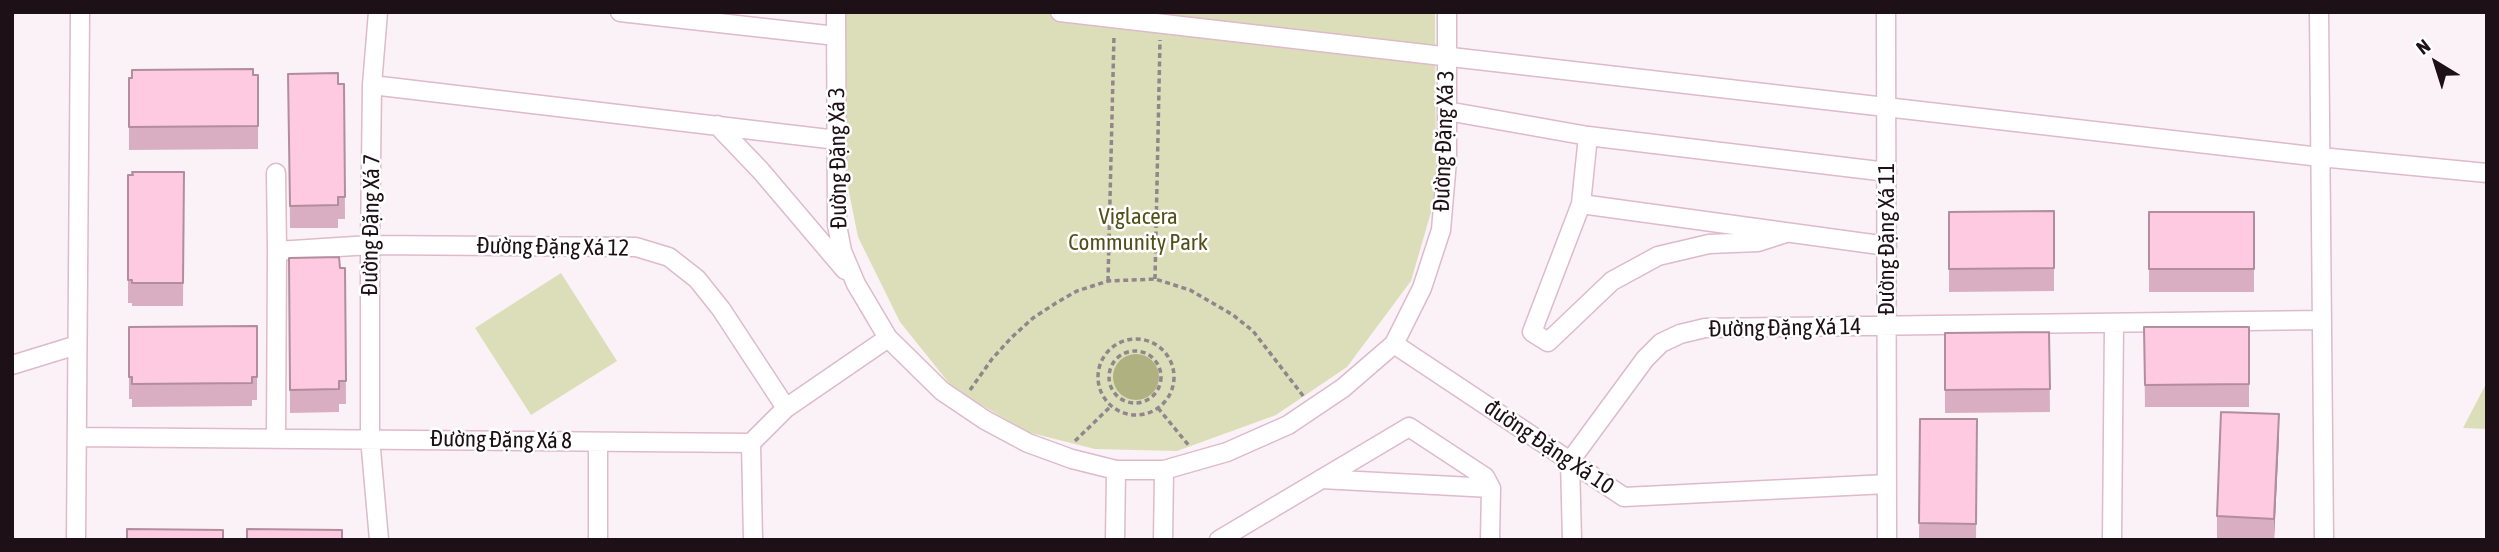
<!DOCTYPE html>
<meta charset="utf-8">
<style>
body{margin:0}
#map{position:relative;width:2499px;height:552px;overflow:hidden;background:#faf2f6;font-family:"Asap Condensed",sans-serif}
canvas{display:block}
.frame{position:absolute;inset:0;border:14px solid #1d1016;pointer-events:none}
.north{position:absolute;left:2401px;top:28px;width:70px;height:70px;-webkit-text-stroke:5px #fff;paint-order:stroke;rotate:322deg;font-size:19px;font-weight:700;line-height:28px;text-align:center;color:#1d1016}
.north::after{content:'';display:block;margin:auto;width:24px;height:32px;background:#1d1016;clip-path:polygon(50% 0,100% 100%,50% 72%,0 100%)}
</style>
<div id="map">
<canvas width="2499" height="552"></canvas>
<div class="frame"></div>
<div class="north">N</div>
</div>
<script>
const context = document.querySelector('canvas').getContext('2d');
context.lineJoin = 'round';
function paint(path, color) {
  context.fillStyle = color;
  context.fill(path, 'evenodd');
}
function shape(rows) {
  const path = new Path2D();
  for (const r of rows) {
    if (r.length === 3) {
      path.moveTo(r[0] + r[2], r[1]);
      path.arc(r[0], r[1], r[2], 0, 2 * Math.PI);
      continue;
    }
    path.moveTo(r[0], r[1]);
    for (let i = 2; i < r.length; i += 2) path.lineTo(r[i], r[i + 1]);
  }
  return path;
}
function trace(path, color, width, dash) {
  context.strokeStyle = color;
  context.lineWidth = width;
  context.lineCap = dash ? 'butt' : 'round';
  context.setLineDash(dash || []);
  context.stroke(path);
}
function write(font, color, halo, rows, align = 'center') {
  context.font = font + ' "Asap Condensed",sans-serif';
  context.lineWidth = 5;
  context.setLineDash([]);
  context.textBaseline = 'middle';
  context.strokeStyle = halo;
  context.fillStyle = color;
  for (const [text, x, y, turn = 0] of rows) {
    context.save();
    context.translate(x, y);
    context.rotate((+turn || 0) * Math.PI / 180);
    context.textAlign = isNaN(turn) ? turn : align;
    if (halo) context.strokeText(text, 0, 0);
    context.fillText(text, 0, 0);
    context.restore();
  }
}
paint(shape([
 [846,12,1435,12,1436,195,1411,281,1347,367,1276,415,1177,451,1095,449,1027,432,953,388,900,322,858,237,842,157],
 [561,273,617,361,531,415,475,328],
 [2487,382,2487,429,2463,428]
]), '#dcdeb9');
paint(shape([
 [1136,377,23]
]), '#afb181');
const minor = shape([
 [378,12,372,85,370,245,370,438,379,540],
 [620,12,836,36],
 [836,12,837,225,842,251,856,284,888,338,942,391,985,420,1028,443,1072,459,1116,470,1164,470,1227,452,1288,425,1343,388,1394,344,1422,288,1441,230,1447,161,1447,12],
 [1060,12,2320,157,2487,173],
 [1886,12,1887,540],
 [2319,12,2324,540],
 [372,85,837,140],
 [1447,111,1588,136,1887,172],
 [717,125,761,171,845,270],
 [276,173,277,251,370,245,636,247,669,257,697,279,721,309,786,408],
 [1581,204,1588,136],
 [1786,233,1758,242,1709,244,1658,256,1612,281,1548,342,1532,332,1581,204,1887,246],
 [1394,344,1624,497,1887,484],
 [12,365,77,345],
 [77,437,751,443,786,408,888,338],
 [276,439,277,251],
 [598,442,598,540],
 [751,443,753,540],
 [76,540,80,12],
 [1115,540,1116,470],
 [1163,540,1164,470],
 [1219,540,1409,427,1485,477,1491,488,1321,479],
 [1490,540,1491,488],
 [1572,540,1570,461,1645,359,1661,343,1680,334,1705,328,2322,320],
 [2112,540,2114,323]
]);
trace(minor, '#debaca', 21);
trace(shape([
 [1155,279,1160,40],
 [1108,281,1114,35],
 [1136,377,38],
 [1135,377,26],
 [970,390,992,359,1011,338,1033,318,1056,303,1077,291,1108,281,1155,279,1190,290,1233,315,1253,331,1304,397],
 [1158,408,1190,447],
 [1075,441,1111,406]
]), '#90868b', 3.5, [5, 3.5]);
trace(minor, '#fff', 18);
paint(shape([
 [288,74,338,84,344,84,345,219,338,219,338,228,290,228],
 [258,75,258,149,129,150,129,78],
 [132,172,184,172,183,306,132,306,132,303,128,303,128,175,132,175],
 [2054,211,2054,291,1949,292,1949,212],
 [2149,212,2254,212,2254,292,2149,292],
 [289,258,340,268,345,268,346,404,339,404,339,412,290,413],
 [257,326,257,400,252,400,252,406,132,407,132,399,129,399,129,327],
 [2144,327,2249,327,2249,407,2145,407],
 [2049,332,2050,412,1945,413,1945,333],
 [1920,419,1977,419,1976,540,1919,540],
 [2279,437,2274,540,2217,539,2217,516]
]), '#daaec2');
paint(shape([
 [2279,414,2279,437,2274,540,2274,519]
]), '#b18d9e');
const building = shape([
 [253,69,253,75,258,75,258,126,129,127,129,78,132,78,132,70,253,69],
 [338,73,338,84,344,84,345,197,338,197,338,205,290,206,288,74,338,73],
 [132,172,184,172,183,283,132,283,132,280,128,280,128,175,133,175,132,172],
 [2054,211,2054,268,1949,269,1949,212,2054,211],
 [2149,212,2254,212,2254,269,2149,269,2149,212],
 [339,257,340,268,345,268,346,381,339,381,339,389,290,390,289,258,339,257],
 [257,326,257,377,252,377,252,383,132,384,132,377,129,377,129,327,257,326],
 [2144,327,2249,327,2249,384,2145,385,2144,327],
 [2049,332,2050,389,1945,390,1945,333,2049,332],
 [2221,412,2279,414,2274,519,2217,516,2221,412],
 [1920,419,1977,419,1976,524,1919,523,1920,419],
 [127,529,223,530,223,540,127,540,127,529],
 [247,529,342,530,342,540,247,540,247,529]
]);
paint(building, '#fdcae2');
trace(building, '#b18d9e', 2);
write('23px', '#1d1016', '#fff', [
 ["Đường Đặng Xá 3",1444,141,-88],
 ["Đường Đặng Xá 3",838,158,-91],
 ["Đường Đặng Xá 7",371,225,-89],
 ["Đường Đặng Xá 11",1887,239,-90],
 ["Đường Đặng Xá 12",553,247,1],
 ["Đường Đặng Xá 14",1785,328,-1],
 ["Đường Đặng Xá 8",501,440,1],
 ["đường Đặng Xá 10",1549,447,34]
]);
write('23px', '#505119', '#fff', [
 ["Viglacera",1138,217],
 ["Community Park",1138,243]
]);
</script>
